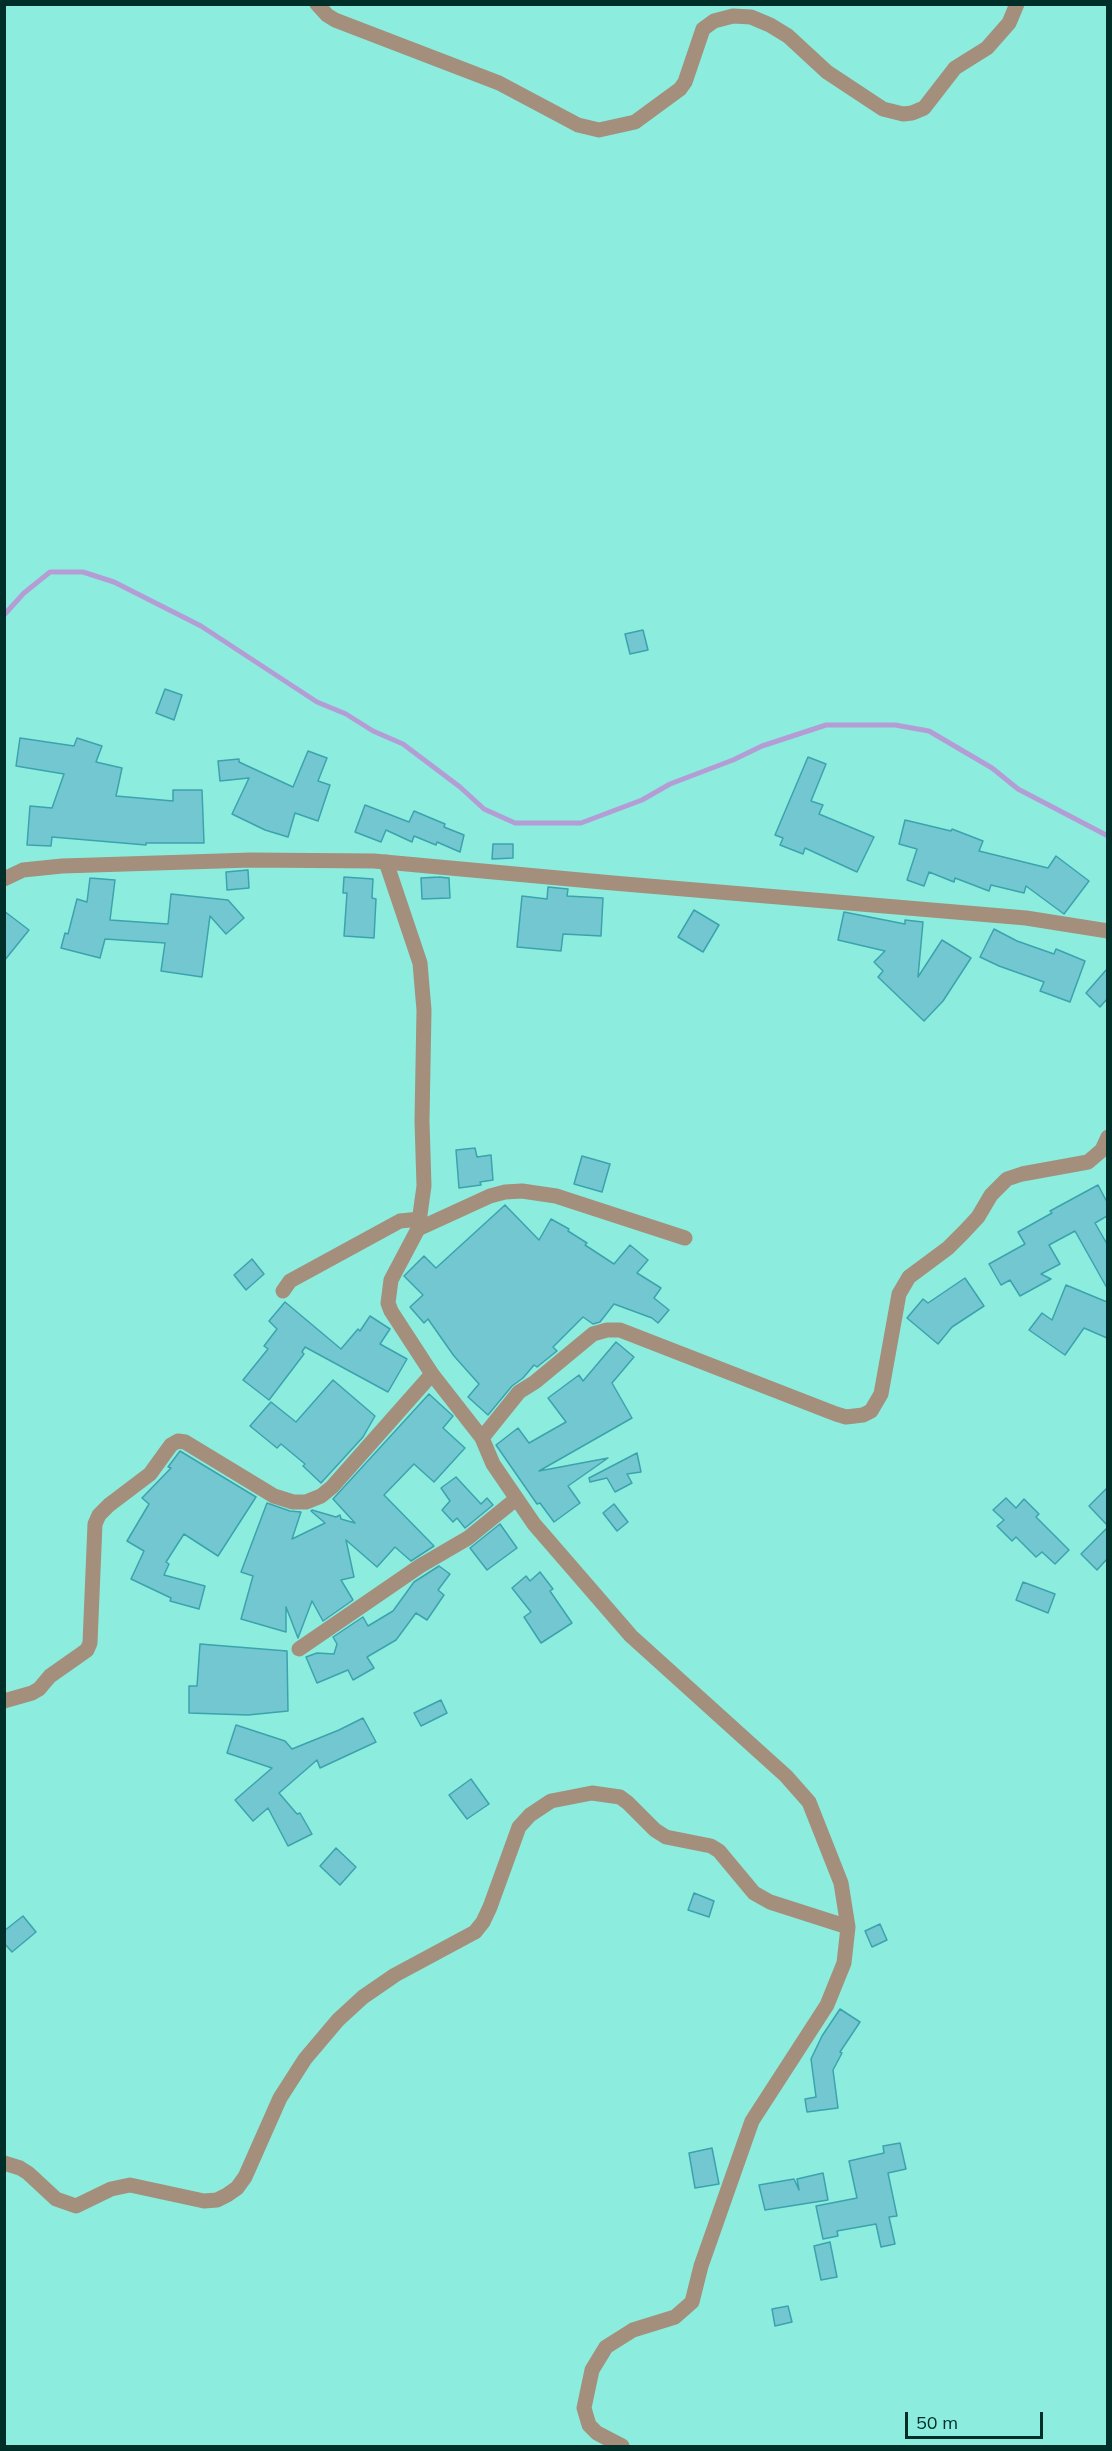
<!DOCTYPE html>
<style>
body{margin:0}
#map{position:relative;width:1112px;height:2451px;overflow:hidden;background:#8ceddf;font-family:Mulish,sans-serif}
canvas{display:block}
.frame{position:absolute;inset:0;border:6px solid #002e29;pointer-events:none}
.scale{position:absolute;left:905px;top:2412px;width:138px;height:27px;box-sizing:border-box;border:3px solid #002e29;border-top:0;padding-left:8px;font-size:18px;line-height:21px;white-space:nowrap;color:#002e29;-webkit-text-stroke:4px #8ceddf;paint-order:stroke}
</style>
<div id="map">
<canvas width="1112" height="2451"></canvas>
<div class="frame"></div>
<div class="scale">50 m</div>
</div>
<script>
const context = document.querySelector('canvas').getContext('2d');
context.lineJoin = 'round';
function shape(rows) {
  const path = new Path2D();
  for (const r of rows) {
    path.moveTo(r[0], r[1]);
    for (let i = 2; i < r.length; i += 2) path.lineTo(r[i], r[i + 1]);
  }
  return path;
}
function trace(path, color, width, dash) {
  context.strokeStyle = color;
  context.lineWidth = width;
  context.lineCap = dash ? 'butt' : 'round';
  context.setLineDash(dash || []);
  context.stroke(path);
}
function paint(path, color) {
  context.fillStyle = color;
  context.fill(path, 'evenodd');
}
trace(shape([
 [4,615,24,593,50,572,83,572,114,582,201,626,317,702,346,714,373,731,403,744,460,787,484,809,515,823,581,823,642,800,670,784,733,760,762,746,826,725,895,725,929,731,992,768,1018,789,1108,836]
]), '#b49dd4', 5);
const building = shape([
 [643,630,648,650,630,654,625,634,643,630],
 [165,689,182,695,174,720,156,713,165,689],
 [20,738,74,746,77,738,102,746,96,762,122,768,116,796,173,801,173,790,202,790,204,843,146,843,146,845,52,837,51,846,27,845,30,806,52,808,64,774,16,766,20,738],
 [308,751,327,758,318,781,330,785,318,821,295,813,288,837,265,830,232,814,249,778,220,781,218,761,239,759,239,762,293,787,308,751],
 [808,757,826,764,811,801,823,805,819,814,874,837,857,872,805,848,803,854,780,845,783,838,775,835,808,757],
 [365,805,409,822,414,811,445,824,444,827,464,835,460,852,437,842,436,845,414,836,412,842,386,830,381,842,355,832,365,805],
 [905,820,951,831,952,829,983,841,979,851,1048,868,1056,856,1089,881,1064,914,1026,886,1024,893,991,885,989,891,955,878,954,882,929,872,924,886,907,880,917,849,899,844,905,820],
 [493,844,513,844,513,858,492,859,493,844],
 [248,870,249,888,227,890,226,872,248,870],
 [344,877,373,879,372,898,376,899,374,938,344,936,347,893,343,893,344,877],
 [439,877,449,878,450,898,422,899,421,878,439,877],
 [90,878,115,880,110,920,168,924,171,894,228,900,244,918,226,934,210,916,202,977,161,971,165,943,105,939,100,958,61,948,65,933,68,934,77,899,87,902,90,878],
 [548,887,568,889,567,896,603,898,601,936,563,934,561,951,517,947,522,896,547,899,548,887],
 [694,910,719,925,703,952,678,937,694,910],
 [4,911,29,930,4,961,4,911],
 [844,912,905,924,905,920,923,922,918,977,942,940,971,958,943,1001,924,1021,878,977,883,971,874,962,885,951,838,940,844,912],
 [994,929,1017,941,1054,954,1056,949,1085,961,1070,1002,1040,991,1044,982,999,966,980,957,994,929],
 [1107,969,1107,999,1100,1007,1086,993,1107,969],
 [475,1148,477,1157,491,1155,493,1180,480,1182,481,1185,459,1188,456,1150,475,1148],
 [582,1156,610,1164,602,1192,574,1184,582,1156],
 [1098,1185,1107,1202,1107,1216,1095,1223,1107,1244,1107,1288,1075,1231,1049,1245,1060,1264,1041,1274,1051,1279,1020,1296,1010,1280,1001,1285,989,1264,1025,1244,1018,1232,1052,1213,1050,1211,1098,1185],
 [505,1205,539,1240,551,1219,569,1229,568,1231,587,1243,585,1245,614,1264,630,1245,648,1260,637,1273,661,1288,654,1298,669,1310,658,1323,652,1318,614,1304,600,1322,593,1324,583,1317,553,1347,557,1351,537,1367,534,1365,523,1378,512,1386,488,1415,468,1397,479,1384,454,1356,428,1319,424,1323,410,1307,423,1295,404,1276,424,1256,436,1268,505,1205],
 [252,1259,264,1274,246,1290,234,1275,252,1259],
 [965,1278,984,1306,952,1327,938,1344,907,1318,923,1299,928,1303,965,1278],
 [1066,1285,1107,1302,1107,1338,1084,1328,1065,1355,1029,1330,1042,1313,1052,1320,1066,1285],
 [285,1302,341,1349,358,1329,360,1331,370,1316,390,1329,380,1344,407,1359,388,1392,305,1347,302,1352,304,1354,269,1400,243,1380,268,1349,264,1346,277,1329,269,1321,285,1302],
 [616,1342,634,1357,612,1383,632,1418,539,1471,608,1458,568,1486,580,1503,554,1522,540,1503,537,1504,496,1445,518,1428,529,1443,566,1422,548,1398,579,1375,583,1381,616,1342],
 [333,1380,375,1416,363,1437,321,1483,303,1466,305,1464,281,1444,277,1448,250,1426,271,1402,296,1422,333,1380],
 [429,1394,453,1416,443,1428,465,1448,434,1482,414,1464,384,1495,434,1546,411,1561,395,1547,377,1567,346,1540,354,1577,341,1580,353,1600,323,1621,312,1601,298,1638,286,1607,286,1632,241,1619,253,1576,241,1572,267,1503,290,1511,301,1512,292,1539,325,1523,311,1511,312,1510,336,1517,340,1515,341,1519,355,1523,333,1499,429,1394],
 [180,1451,256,1497,218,1556,184,1534,166,1562,169,1564,164,1575,205,1586,199,1609,170,1601,171,1598,131,1579,144,1551,127,1541,149,1504,142,1498,171,1468,168,1467,180,1451],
 [637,1453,641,1472,627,1474,632,1483,615,1492,607,1478,590,1482,589,1478,637,1453],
 [456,1477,481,1504,487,1498,493,1505,465,1528,457,1518,453,1522,442,1510,450,1501,441,1488,456,1477],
 [1107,1488,1107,1525,1089,1506,1107,1488],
 [1006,1498,1016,1508,1024,1499,1039,1514,1036,1517,1069,1550,1055,1564,1042,1552,1036,1557,1016,1537,1012,1541,997,1526,1004,1520,993,1510,1006,1498],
 [614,1504,628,1522,617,1531,603,1513,614,1504],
 [500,1524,517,1548,487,1570,470,1548,500,1524],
 [1107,1528,1107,1559,1097,1570,1081,1554,1107,1528],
 [439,1566,450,1574,438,1590,444,1595,427,1620,416,1613,396,1640,367,1657,374,1668,353,1680,348,1670,317,1683,306,1657,317,1653,334,1654,337,1644,333,1637,363,1617,368,1626,393,1611,414,1582,439,1566],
 [540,1572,553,1589,550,1591,572,1623,541,1643,524,1617,531,1612,512,1588,526,1576,530,1581,540,1572],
 [1023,1582,1055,1594,1048,1613,1016,1600,1023,1582],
 [200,1644,287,1651,288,1711,248,1715,189,1713,189,1686,197,1686,200,1644],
 [441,1700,447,1713,421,1726,414,1713,441,1700],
 [363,1718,376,1742,320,1768,317,1760,279,1793,297,1814,300,1813,312,1834,288,1846,268,1808,253,1821,235,1800,272,1768,227,1753,236,1725,285,1741,292,1749,339,1730,363,1718],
 [471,1779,489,1804,467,1819,449,1795,471,1779],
 [336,1848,356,1867,340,1885,320,1866,336,1848],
 [694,1893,714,1901,709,1917,688,1910,694,1893],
 [23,1916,36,1932,12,1952,4,1943,4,1931,23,1916],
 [880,1924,887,1940,872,1947,865,1931,880,1924],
 [840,2009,860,2022,840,2052,842,2053,833,2070,838,2108,807,2112,805,2099,816,2097,811,2059,822,2036,840,2009],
 [900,2143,906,2169,888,2173,897,2216,889,2217,895,2244,881,2247,876,2224,837,2231,838,2236,823,2239,816,2206,857,2198,849,2161,884,2153,883,2146,900,2143],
 [712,2148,719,2184,695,2188,689,2153,712,2148],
 [823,2173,828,2200,765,2210,759,2185,794,2179,799,2190,797,2179,823,2173],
 [830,2242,837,2277,821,2280,814,2246,830,2242],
 [788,2306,792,2322,775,2326,772,2309,788,2306]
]);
paint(building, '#73c7d0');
trace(building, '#3ba3ad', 1.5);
trace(shape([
 [317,4,327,15,335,20,499,83,578,125,599,130,635,122,680,89,685,82,703,29,714,21,733,16,751,17,770,25,788,36,827,72,883,109,903,114,912,113,924,108,955,68,987,48,1009,23,1017,4],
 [386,862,420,963,424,1010,422,1121,424,1186,418,1229,391,1280,388,1303,391,1311,432,1374,482,1438,493,1464,534,1524,631,1636,786,1776,809,1802,841,1883,848,1927,844,1963,827,2005,752,2121,701,2266,692,2302,675,2317,633,2330,606,2347,592,2370,584,2408,589,2425,597,2433,622,2446],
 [418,1229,490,1196,505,1192,522,1191,556,1196,685,1238],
 [283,1291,290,1281,400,1221,420,1219],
 [482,1438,519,1392,535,1382,593,1334,607,1330,620,1330,836,1414,846,1417,863,1415,871,1411,881,1394,899,1294,909,1277,948,1248,964,1232,978,1217,991,1195,1007,1179,1022,1174,1088,1162,1102,1150,1108,1137],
 [299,1649,420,1566,468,1538,516,1499],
 [4,1701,32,1693,39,1689,50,1676,87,1650,90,1643,95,1524,99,1515,109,1505,150,1474,171,1445,178,1441,185,1442,274,1496,293,1502,306,1502,321,1496,332,1487,432,1374],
 [4,2163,20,2168,28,2173,56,2199,76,2206,111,2189,130,2185,204,2201,217,2200,227,2195,237,2188,245,2177,280,2098,305,2059,338,2020,363,1997,395,1975,475,1932,483,1922,490,1907,519,1827,530,1815,551,1801,592,1793,620,1797,628,1803,655,1830,666,1837,711,1846,719,1851,754,1893,770,1902,848,1927]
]), '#a48f7c', 15);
trace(shape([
 [4,879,23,870,62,866,251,860,374,861,613,883,1026,918,1108,931]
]), '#a48f7c', 15);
</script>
